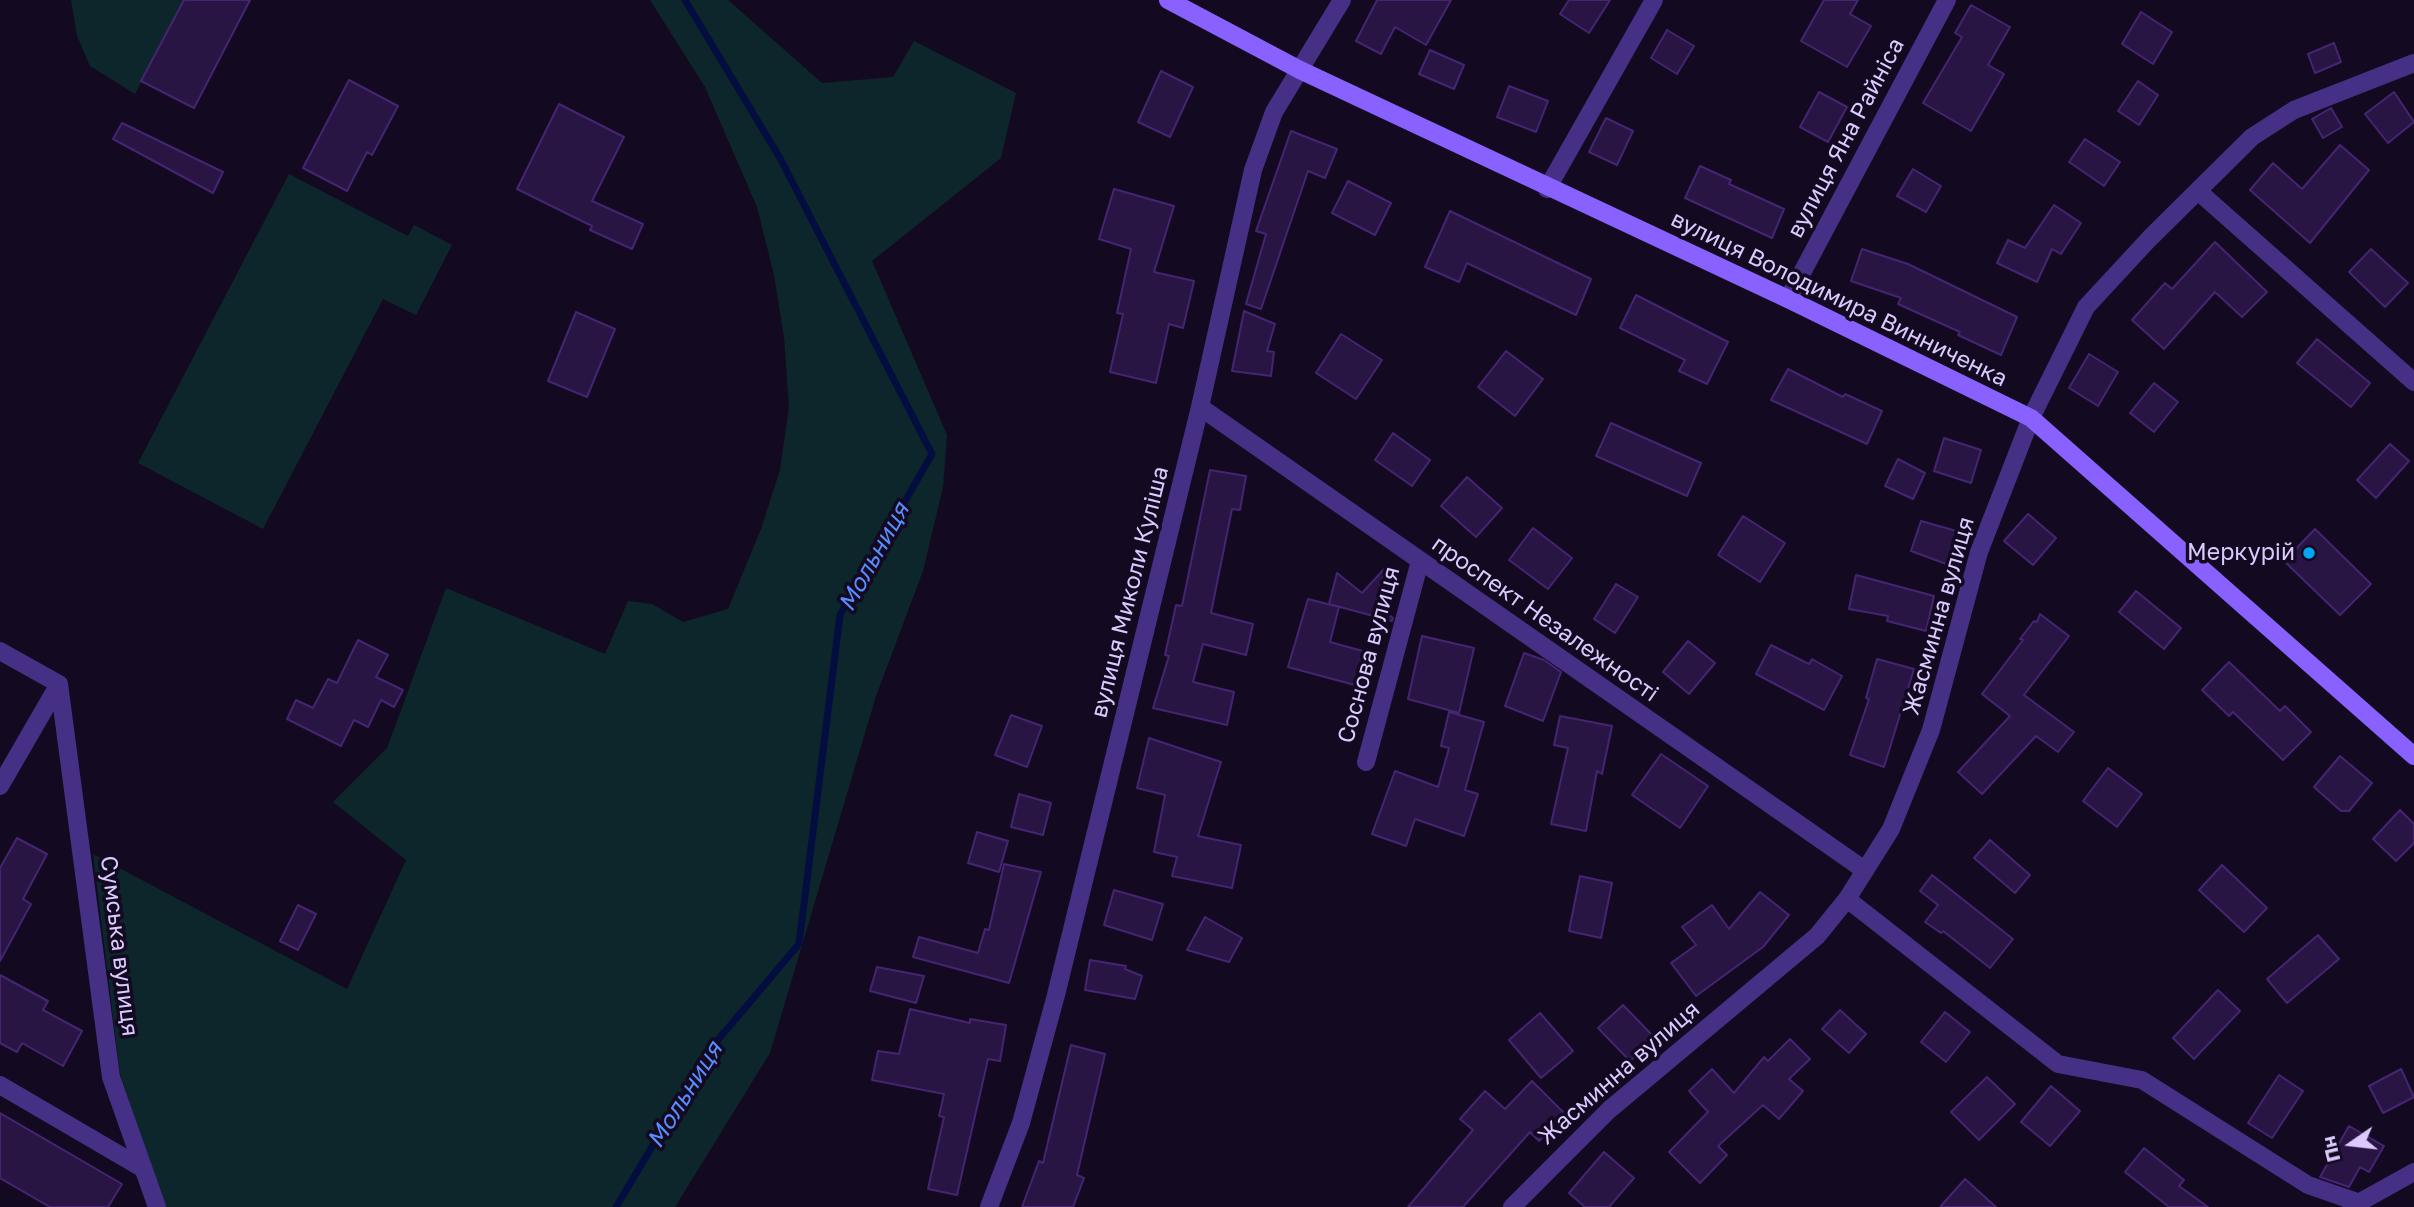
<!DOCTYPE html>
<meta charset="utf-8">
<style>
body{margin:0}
#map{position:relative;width:2414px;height:1207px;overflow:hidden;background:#130a21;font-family:"Golos Text",sans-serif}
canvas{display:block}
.north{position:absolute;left:2316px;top:1109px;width:70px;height:70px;-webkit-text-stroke:5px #130a21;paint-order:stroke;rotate:256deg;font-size:19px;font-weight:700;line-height:28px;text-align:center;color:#dccaff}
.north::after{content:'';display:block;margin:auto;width:24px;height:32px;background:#dccaff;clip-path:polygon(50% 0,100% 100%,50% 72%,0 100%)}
</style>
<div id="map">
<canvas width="2414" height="1207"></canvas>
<div class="north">Пн</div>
</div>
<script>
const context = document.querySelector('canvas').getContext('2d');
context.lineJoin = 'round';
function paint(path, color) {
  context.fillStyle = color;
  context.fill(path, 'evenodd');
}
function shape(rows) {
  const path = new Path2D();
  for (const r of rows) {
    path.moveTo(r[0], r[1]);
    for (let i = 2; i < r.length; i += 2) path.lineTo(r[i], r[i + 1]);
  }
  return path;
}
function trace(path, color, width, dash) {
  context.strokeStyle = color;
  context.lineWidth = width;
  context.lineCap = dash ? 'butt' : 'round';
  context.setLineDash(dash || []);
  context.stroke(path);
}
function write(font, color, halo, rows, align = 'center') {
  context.font = font + ' "Golos Text",sans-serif';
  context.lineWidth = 7;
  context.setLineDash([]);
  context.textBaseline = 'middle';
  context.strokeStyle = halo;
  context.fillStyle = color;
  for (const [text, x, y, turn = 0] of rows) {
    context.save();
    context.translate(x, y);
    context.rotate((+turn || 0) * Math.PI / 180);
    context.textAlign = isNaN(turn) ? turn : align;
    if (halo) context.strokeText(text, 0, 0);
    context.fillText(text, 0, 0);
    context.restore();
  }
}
paint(shape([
 [71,0,184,0,135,94,90,66,77,36],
 [650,0,728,0,822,83,893,77,914,41,1016,93,1001,158,872,261,947,435,943,487,923,571,876,696,770,1053,675,1207,164,1207,120,1074,93,854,347,989,406,860,333,802,387,748,446,588,605,654,628,601,652,604,683,622,728,609,761,529,780,470,789,407,784,337,774,275,757,207,705,87],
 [289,174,408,236,414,225,452,245,416,315,383,299,263,529,138,463]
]), '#0d262b');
trace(shape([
 [616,1207,711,1048,799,944,840,615,932,454,780,158,685,0]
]), '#040d40', 7);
const building = shape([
 [184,0,250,0,194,108,141,81,184,0],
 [1377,0,1451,0,1426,45,1395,27,1381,54,1356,41,1377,0],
 [1569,0,1610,0,1589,33,1560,14,1569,0],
 [1824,0,1858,0,1850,14,1871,26,1847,67,1801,41,1824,0],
 [1971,5,2010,27,1988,65,2004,74,1971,131,1923,103,1962,37,1955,33,1971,5],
 [2141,12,2172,32,2153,64,2122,44,2141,12],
 [1667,30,1694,46,1677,74,1651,58,1667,30],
 [2334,43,2341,62,2315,73,2308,54,2334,43],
 [1430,50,1464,65,1454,89,1419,74,1430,50],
 [1161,71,1193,87,1170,137,1138,122,1161,71],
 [349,80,398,106,372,155,367,152,347,191,303,168,349,80],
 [2138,81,2158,95,2139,125,2118,111,2138,81],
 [1509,86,1548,101,1536,132,1497,117,1509,86],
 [1819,92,1847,107,1828,142,1800,127,1819,92],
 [2394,92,2414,122,2388,143,2365,114,2394,92],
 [559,104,624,137,592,201,643,224,632,249,590,230,592,226,517,189,559,104],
 [2331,108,2342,127,2323,138,2312,119,2331,108],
 [1606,118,1633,131,1617,165,1589,152,1606,118],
 [122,123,223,172,213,193,113,139,122,123],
 [1291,131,1337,149,1325,178,1308,171,1261,309,1246,304,1266,234,1256,231,1291,131],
 [2085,139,2120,162,2104,186,2069,162,2085,139],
 [2340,145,2369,170,2310,243,2250,190,2273,163,2302,189,2340,145],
 [1700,166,1731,180,1729,184,1784,209,1772,238,1685,198,1700,166],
 [1913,169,1941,186,1926,212,1897,196,1913,169],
 [1348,181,1391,203,1375,235,1332,213,1348,181],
 [1114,189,1174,206,1154,272,1194,281,1183,328,1169,324,1156,383,1110,372,1123,314,1117,313,1131,249,1099,239,1114,189],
 [2054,205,2081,223,2061,254,2052,249,2037,282,1997,263,2008,240,2025,248,2054,205],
 [1450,211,1591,279,1576,315,1467,263,1459,282,1425,267,1450,211],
 [2215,242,2267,292,2242,317,2215,292,2164,349,2132,320,2165,283,2172,289,2215,242],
 [1862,249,1908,264,2017,317,2001,355,1958,335,1960,332,1898,304,1901,298,1851,281,1862,249],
 [2371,249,2408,283,2385,307,2349,272,2371,249],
 [1636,295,1728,342,1707,384,1679,371,1685,360,1620,328,1636,295],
 [1244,311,1275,324,1267,351,1274,352,1271,376,1232,371,1244,311],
 [576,312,615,329,587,397,548,381,576,312],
 [1341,334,1382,360,1356,399,1316,373,1341,334],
 [2317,339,2370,383,2351,407,2297,363,2317,339],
 [1506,351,1543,379,1515,416,1478,387,1506,351],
 [2089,354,2118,372,2098,406,2069,388,2089,354],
 [1788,369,1843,397,1845,394,1882,411,1867,444,1771,400,1788,369],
 [2154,383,2178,402,2154,432,2130,413,2154,383],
 [1611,423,1701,463,1687,496,1596,456,1611,423],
 [1393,433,1430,460,1412,486,1375,460,1393,433],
 [1944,438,1981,450,1971,483,1934,471,1944,438],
 [2390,444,2409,461,2376,498,2357,480,2390,444],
 [1898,459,1925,473,1913,499,1885,486,1898,459],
 [1210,470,1246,476,1240,510,1232,509,1211,613,1253,624,1246,655,1203,644,1193,682,1234,692,1227,725,1153,708,1169,656,1165,655,1176,605,1182,606,1210,470],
 [1467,477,1502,508,1476,537,1441,506,1467,477],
 [2028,514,2056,538,2033,565,2004,541,2028,514],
 [1743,516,1785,543,1760,582,1718,555,1743,516],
 [1921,521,1960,532,1949,565,1911,551,1921,521],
 [1533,528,1572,558,1548,589,1509,560,1533,528],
 [2315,529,2371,584,2340,615,2284,561,2315,529],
 [1385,568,1376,604,1393,618,1392,621,1329,604,1337,573,1362,593,1385,568],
 [1856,575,1934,596,1926,631,1887,621,1888,616,1849,609,1856,575],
 [1616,584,1638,597,1615,633,1594,619,1616,584],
 [2136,591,2181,628,2164,649,2119,612,2136,591],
 [1308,599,1339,607,1330,642,1370,653,1362,687,1288,667,1308,599],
 [2040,614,2069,636,2024,695,2074,732,2058,752,2036,736,1982,794,1958,772,2010,716,1982,694,2023,640,2020,639,2034,621,2037,622,2040,614],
 [1422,636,1474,648,1459,713,1408,699,1422,636],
 [358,640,388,655,376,677,403,690,394,707,381,700,368,727,354,720,341,746,287,719,296,700,313,708,328,679,337,683,358,640],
 [1688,641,1715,663,1689,694,1663,672,1688,641],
 [1771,645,1809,664,1812,659,1842,676,1824,710,1756,674,1771,645],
 [1524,653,1544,660,1561,672,1543,721,1505,706,1524,653],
 [1877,659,1914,669,1884,767,1850,755,1869,699,1866,698,1877,659],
 [2229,662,2280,711,2285,706,2311,732,2283,760,2233,712,2229,716,2202,690,2229,662],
 [1449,712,1484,722,1465,790,1478,794,1464,836,1415,819,1406,846,1372,834,1395,771,1438,787,1449,748,1441,746,1449,712],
 [1011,715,1042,726,1027,767,995,755,1011,715],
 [1560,716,1612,726,1602,774,1597,771,1586,831,1551,824,1568,748,1554,745,1560,716],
 [1149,738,1221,762,1198,836,1241,845,1232,888,1172,876,1177,857,1154,852,1165,795,1137,788,1149,738],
 [1661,754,1708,786,1680,828,1632,795,1661,754],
 [2340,756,2372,783,2349,811,2341,811,2314,787,2340,756],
 [2108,768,2142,794,2117,827,2083,801,2108,768],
 [1019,794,1051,803,1043,835,1011,827,1019,794],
 [2400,810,2414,824,2414,843,2396,861,2373,839,2400,810],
 [977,832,1008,841,999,872,968,863,977,832],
 [17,838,47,854,23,899,31,904,0,961,0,868,17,838],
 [1990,840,2030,875,2015,893,1974,858,1990,840],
 [1004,864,1041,872,1009,983,913,957,919,937,978,953,985,929,989,930,1004,864],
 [2222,865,2267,908,2244,932,2199,890,2222,865],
 [1932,875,2013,939,1990,968,1943,931,1941,933,1925,922,1938,905,1920,891,1932,875],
 [1580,876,1612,883,1601,938,1569,931,1580,876],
 [1114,890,1163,904,1152,940,1104,925,1114,890],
 [1760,892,1789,915,1763,947,1696,996,1671,963,1696,945,1682,927,1712,905,1729,929,1760,892],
 [298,905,316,914,298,950,280,941,298,905],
 [1205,917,1242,938,1229,962,1187,950,1205,917],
 [2318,935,2339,959,2287,1003,2267,979,2318,935],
 [1090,960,1126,966,1125,969,1142,976,1135,999,1085,990,1090,960],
 [877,967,924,976,916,1003,870,991,877,967],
 [0,975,48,1001,43,1010,82,1031,63,1066,22,1043,17,1052,0,1043,0,975],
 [2218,990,2240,1011,2194,1059,2173,1038,2218,990],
 [1623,1005,1655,1038,1630,1061,1598,1028,1623,1005],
 [910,1009,970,1023,970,1019,1006,1025,1000,1061,988,1059,957,1195,928,1189,944,1117,939,1116,944,1094,872,1080,878,1051,899,1054,910,1009],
 [1840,1010,1866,1034,1849,1053,1822,1029,1840,1010],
 [1945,1012,1970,1032,1946,1062,1921,1042,1945,1012],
 [1540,1013,1573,1051,1541,1078,1509,1040,1540,1013],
 [1790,1039,1810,1059,1789,1079,1803,1091,1779,1119,1763,1105,1718,1146,1727,1155,1700,1183,1669,1152,1708,1112,1689,1091,1712,1069,1734,1093,1764,1057,1768,1061,1790,1039],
 [1071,1045,1105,1054,1077,1175,1084,1178,1073,1207,1022,1207,1039,1161,1043,1163,1071,1045],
 [2401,1069,2414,1097,2383,1113,2369,1086,2401,1069],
 [2279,1075,2303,1091,2272,1138,2248,1123,2279,1075],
 [1987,1077,2015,1104,1979,1140,1951,1112,1987,1077],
 [1532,1081,1565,1114,1539,1141,1530,1132,1463,1207,1408,1207,1473,1130,1460,1119,1485,1091,1505,1109,1532,1081],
 [2051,1086,2080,1111,2050,1146,2021,1122,2051,1086],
 [0,1113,122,1184,108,1207,50,1207,0,1178,0,1113],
 [2349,1126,2384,1146,2369,1172,2360,1167,2349,1187,2320,1177,2349,1126],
 [2144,1148,2184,1180,2179,1186,2208,1207,2169,1207,2125,1172,2144,1148],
 [1604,1152,1634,1178,1609,1207,1585,1207,1569,1193,1604,1152],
 [1965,1179,1996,1207,1940,1207,1965,1179]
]);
paint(building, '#281544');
trace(building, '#452472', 2);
trace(shape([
 [1547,189,1654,0],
 [2199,192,2414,382],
 [1788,299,1947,0],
 [1200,407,1863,869],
 [0,651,59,684],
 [59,684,111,1077,157,1207],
 [1366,762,1420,561],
 [0,786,59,684],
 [1847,899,2058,1064,2142,1080,2308,1185,2360,1203],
 [0,1085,142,1168],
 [989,1207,1021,1123,1056,995,1200,407,1253,170,1274,112,1342,0],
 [1512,1207,1609,1110,1817,936,1847,899,1891,829,1931,730,1979,552,2031,418,2086,307,2149,239,2252,137,2294,110,2414,63],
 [2351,1207,2414,1172]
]), '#463085', 18);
trace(shape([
 [1168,0,1300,70,1788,299,2031,418,2414,756]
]), '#8861ff', 18);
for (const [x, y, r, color] of [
 [2309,553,7,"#00a7f5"]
]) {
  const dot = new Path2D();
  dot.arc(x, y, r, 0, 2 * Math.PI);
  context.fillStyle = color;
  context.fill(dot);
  trace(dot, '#130a21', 2.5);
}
write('23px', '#dccaff', '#130a21', [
 ["вулиця Яна Райніса",1846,138,-62],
 ["вулиця Володимира Винниченка",1839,299,26],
 ["вулиця Миколи Куліша",1130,592,-76],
 ["Жасминна вулиця",1939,616,-74],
 ["проспект Незалежності",1545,619,35],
 ["Соснова вулиця",1369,655,-75],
 ["Сумська вулиця",119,946,83],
 ["Жасминна вулиця",1619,1073,-41]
]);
write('23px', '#dccaff', '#130a21', [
 ["Меркурій",2295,553]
], 'right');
write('italic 24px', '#588dff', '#130a21', [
 ["Мольниця",874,557,-61],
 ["Мольниця",685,1095,-58]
]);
</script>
